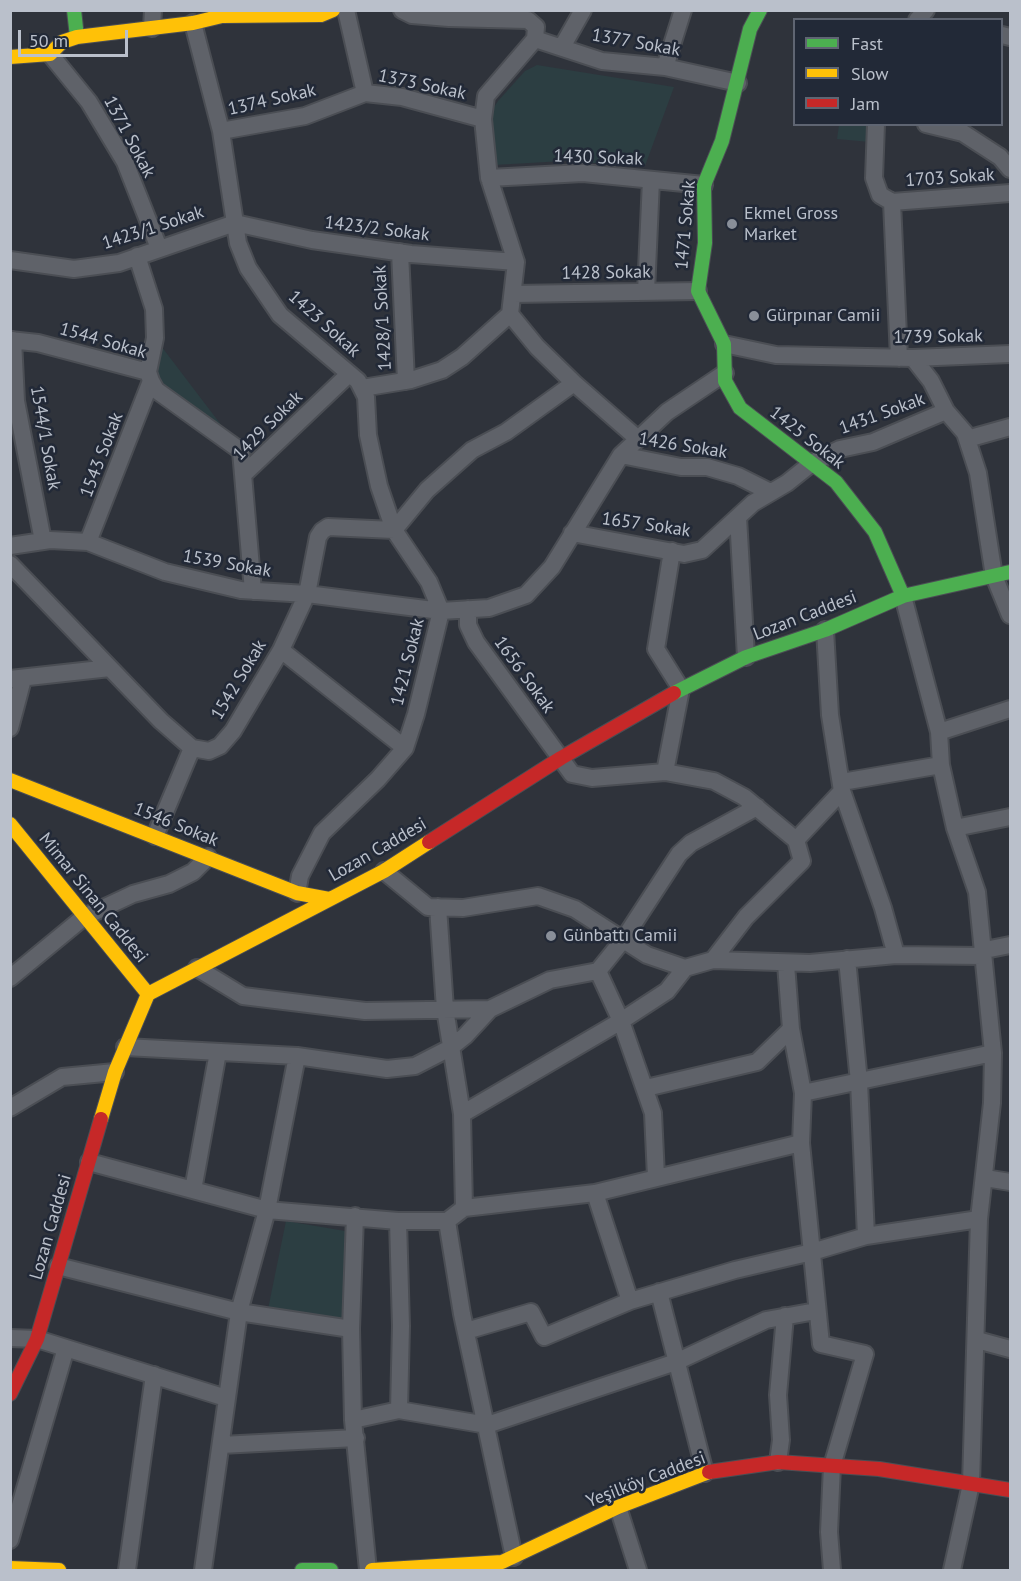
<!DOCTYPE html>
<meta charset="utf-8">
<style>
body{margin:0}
#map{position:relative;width:1021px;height:1581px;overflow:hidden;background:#2f333b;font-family:"PT Sans",sans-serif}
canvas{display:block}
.frame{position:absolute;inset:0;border:12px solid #bac0cb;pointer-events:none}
.legend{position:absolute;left:793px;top:18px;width:210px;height:108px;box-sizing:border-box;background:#222937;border:2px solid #5f6572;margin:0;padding:8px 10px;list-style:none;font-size:18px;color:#bac0cb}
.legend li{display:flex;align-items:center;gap:12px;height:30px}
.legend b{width:30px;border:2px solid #5f6572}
.scale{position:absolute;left:18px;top:30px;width:110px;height:27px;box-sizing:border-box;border:3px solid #bac0cb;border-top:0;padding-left:8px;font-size:18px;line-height:21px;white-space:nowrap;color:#bac0cb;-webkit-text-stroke:4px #222937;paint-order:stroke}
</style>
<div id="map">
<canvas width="1021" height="1581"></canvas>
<div class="frame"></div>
<ul class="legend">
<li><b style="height:8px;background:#4caf50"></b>Fast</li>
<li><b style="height:8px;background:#ffc107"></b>Slow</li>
<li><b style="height:8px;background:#c62828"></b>Jam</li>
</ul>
<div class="scale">50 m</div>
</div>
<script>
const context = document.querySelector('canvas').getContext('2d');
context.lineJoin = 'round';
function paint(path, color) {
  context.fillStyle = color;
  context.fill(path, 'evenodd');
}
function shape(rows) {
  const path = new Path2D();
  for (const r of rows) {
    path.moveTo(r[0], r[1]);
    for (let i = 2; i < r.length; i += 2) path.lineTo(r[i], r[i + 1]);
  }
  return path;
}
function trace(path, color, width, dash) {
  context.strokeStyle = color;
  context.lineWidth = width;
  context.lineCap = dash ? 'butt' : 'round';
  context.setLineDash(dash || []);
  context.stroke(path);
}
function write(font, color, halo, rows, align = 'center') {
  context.font = font + ' "PT Sans",sans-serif';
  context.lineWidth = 5;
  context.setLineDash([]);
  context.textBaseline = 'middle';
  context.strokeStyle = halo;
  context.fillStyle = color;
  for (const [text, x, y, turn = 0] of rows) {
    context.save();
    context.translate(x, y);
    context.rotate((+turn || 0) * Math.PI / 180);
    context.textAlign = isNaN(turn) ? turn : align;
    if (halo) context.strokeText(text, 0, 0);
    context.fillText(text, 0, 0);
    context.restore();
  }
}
paint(shape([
 [537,65,674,87,645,166,564,161,494,165,485,121,498,101,525,71],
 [839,125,871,125,870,142,837,139],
 [155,338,241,451,156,390],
 [286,1221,351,1232,349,1325,267,1314]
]), '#2c3e42');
const street = shape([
 [346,10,365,93],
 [402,10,412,15,449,18,528,20,536,27,535,39],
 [917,20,926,10],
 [193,23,221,131,238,243,248,268,280,315,358,381,366,397,368,435,379,486,394,530,429,582,441,611],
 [152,28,153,10],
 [1002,35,1010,37],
 [535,39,486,96,483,119,489,178,516,262,510,314,537,347,574,383,638,439],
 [535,39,602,61,665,67,738,83],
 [562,47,583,10],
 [50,54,89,102,125,162,159,248],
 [665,67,683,10],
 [876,124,874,178,880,195,892,202,899,358],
 [926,124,963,133,1000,157,1010,169],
 [221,131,305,116,365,93,402,97,483,119],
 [489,178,583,173,704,185],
 [892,202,1010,193],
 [400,252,406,381],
 [137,256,154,309,155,338,148,372,151,381,156,390,241,451,253,591],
 [10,260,74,269,119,263,235,223,312,240,411,254,516,262],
 [646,292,651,180],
 [514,294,698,291],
 [10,340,38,343,148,372],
 [13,340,16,401,43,541],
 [724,344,776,355,913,358,1010,354],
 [913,358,931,381,946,411,965,433,978,473,994,576,1010,615],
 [362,388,411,380,442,370,462,357,510,314],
 [967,439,1010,427],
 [621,455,681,467,707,467,738,476,770,492],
 [244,474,349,374],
 [738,517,746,657],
 [572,533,684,554,702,550,753,503,787,483,812,463,840,449,873,442,946,411],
 [88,542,151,381],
 [10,546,50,540,88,542,165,572,241,590,307,594,441,611,489,608,526,595,552,567,621,455,667,412,725,373],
 [10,564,161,721,192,748,209,751,220,746,233,731,281,650,307,594,318,537,322,531,328,527,394,530,427,490,472,450,506,432,574,383],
 [903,596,939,732,941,765,955,828,977,892,993,1053,992,1103,979,1219,971,1484,952,1570],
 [468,609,468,625,476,642,572,774,592,778,665,772,714,781,744,797,796,840],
 [825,630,830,715,842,791,883,908,896,955],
 [281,650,405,748],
 [10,679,110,668],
 [10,728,23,679],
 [939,732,1010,709],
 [665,772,681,689,656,649,672,551],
 [842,782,941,765],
 [955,828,1010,817],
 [155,836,192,748],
 [384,871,428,907,463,908,538,896,575,909,647,955,685,968,713,960,810,963,896,955,982,956],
 [297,893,300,876,322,833,378,779,405,748,416,714,441,611],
 [438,907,445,1009,462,1114,464,1208],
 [985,950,1010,945],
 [847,959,859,1082,866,1236],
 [713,960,746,917,802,861,796,840,842,791],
 [786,964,791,1029,803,1093,801,1143,821,1344,865,1354,832,1466,829,1532,832,1570],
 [197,968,243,996,365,1011,490,1009],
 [598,971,621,1021,653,1113,656,1177],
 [10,978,84,917,133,894,169,884,193,872,208,857],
 [125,1047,297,1056,387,1069,415,1066,450,1048,465,1036,490,1009,550,980,598,971,623,940,679,854,691,843,757,807],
 [646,1088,757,1062,791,1029],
 [803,1093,993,1053],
 [10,1108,62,1077,115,1072],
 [462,1114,621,1021,667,991,685,968],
 [89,1162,267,1210,398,1221,447,1221,464,1208,595,1193,801,1143],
 [985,1178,1010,1182],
 [193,1190,218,1052],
 [595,1193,630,1301],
 [355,1216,351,1329,353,1420,368,1570],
 [398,1221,401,1326,399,1410],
 [447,1221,462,1314,514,1557],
 [58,1266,239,1312,351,1329],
 [659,1292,705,1473],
 [466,1331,531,1312,544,1337,630,1301,735,1270,812,1252,866,1236,979,1219],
 [10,1338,37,1339,226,1398],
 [977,1340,1010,1349],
 [353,1420,399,1410,487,1425,676,1362,766,1320,816,1311],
 [221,1445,356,1438],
 [778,1462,781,1440,778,1395,785,1316],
 [618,1507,638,1570],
 [10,1540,66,1348],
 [127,1570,154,1375],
 [203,1570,239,1312,267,1210,297,1056]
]);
const fast = shape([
 [74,10,77,37],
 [760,10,750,29,722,141,704,185,705,243,698,291,724,344,725,381,740,408,836,482,875,532,903,596],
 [674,693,746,657,825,630,903,596,1010,572],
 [302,1570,331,1570]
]);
const slow = shape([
 [10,57,50,54,62,42,77,37,193,23,222,16,321,15,333,10],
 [10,780,297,893,329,899],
 [10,824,148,994],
 [101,1119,115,1072,148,994,384,871,429,842],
 [10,1568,59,1570],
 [372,1570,502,1562,618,1507,709,1472]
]);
const jam = shape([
 [429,842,561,758,674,693],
 [10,1394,37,1339,101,1119],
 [709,1472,778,1462,879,1469,1010,1490]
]);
trace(street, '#4b4e54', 20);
trace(fast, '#4b4e54', 16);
trace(slow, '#4b4e54', 16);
trace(jam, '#4b4e54', 16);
trace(street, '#5f6269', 16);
trace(fast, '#4caf50', 14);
trace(slow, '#ffc107', 14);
trace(jam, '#c62828', 14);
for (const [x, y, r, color] of [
 [732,224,6,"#898f99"],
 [754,316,6,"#898f99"],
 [551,936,6,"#898f99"]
]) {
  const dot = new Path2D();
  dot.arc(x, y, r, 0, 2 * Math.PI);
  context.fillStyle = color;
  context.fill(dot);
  trace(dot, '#222937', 2);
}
write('18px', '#bac0cb', '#222937', [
 ["1377 Sokak",636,43,10],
 ["1373 Sokak",422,85,12],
 ["1374 Sokak",272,100,-13],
 ["1371 Sokak",129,137,62],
 ["1430 Sokak",598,158,2],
 ["1703 Sokak",950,178,-4],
 ["1471 Sokak",686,225,-85],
 ["1423/1 Sokak",153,228,-18],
 ["1423/2 Sokak",377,229,7],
 ["1428 Sokak",606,273,-1],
 ["1428/1 Sokak",383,318,-93],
 ["1423 Sokak",324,324,42],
 ["1739 Sokak",938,337,-1],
 ["1544 Sokak",103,341,16],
 ["1431 Sokak",882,414,-20],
 ["1429 Sokak",268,426,-45],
 ["1544/1 Sokak",45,438,80],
 ["1425 Sokak",807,438,38],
 ["1426 Sokak",683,446,9],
 ["1543 Sokak",102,455,-69],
 ["1657 Sokak",646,525,8],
 ["1539 Sokak",227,564,10],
 ["Lozan Caddesi",805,616,-21],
 ["1421 Sokak",408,662,-76],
 ["1656 Sokak",524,675,54],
 ["1542 Sokak",239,680,-59],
 ["1546 Sokak",176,825,22],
 ["Lozan Caddesi",378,850,-30],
 ["Mimar Sinan Caddesi",93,898,51],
 ["Lozan Caddesi",51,1227,-74],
 ["Yeşilköy Caddesi",646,1480,-21]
]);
write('18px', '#bac0cb', '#222937', [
 ["Ekmel Gross",744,214],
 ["Market",744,235],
 ["Gürpınar Camii",766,316],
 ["Günbattı Camii",563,936]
], 'left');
</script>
